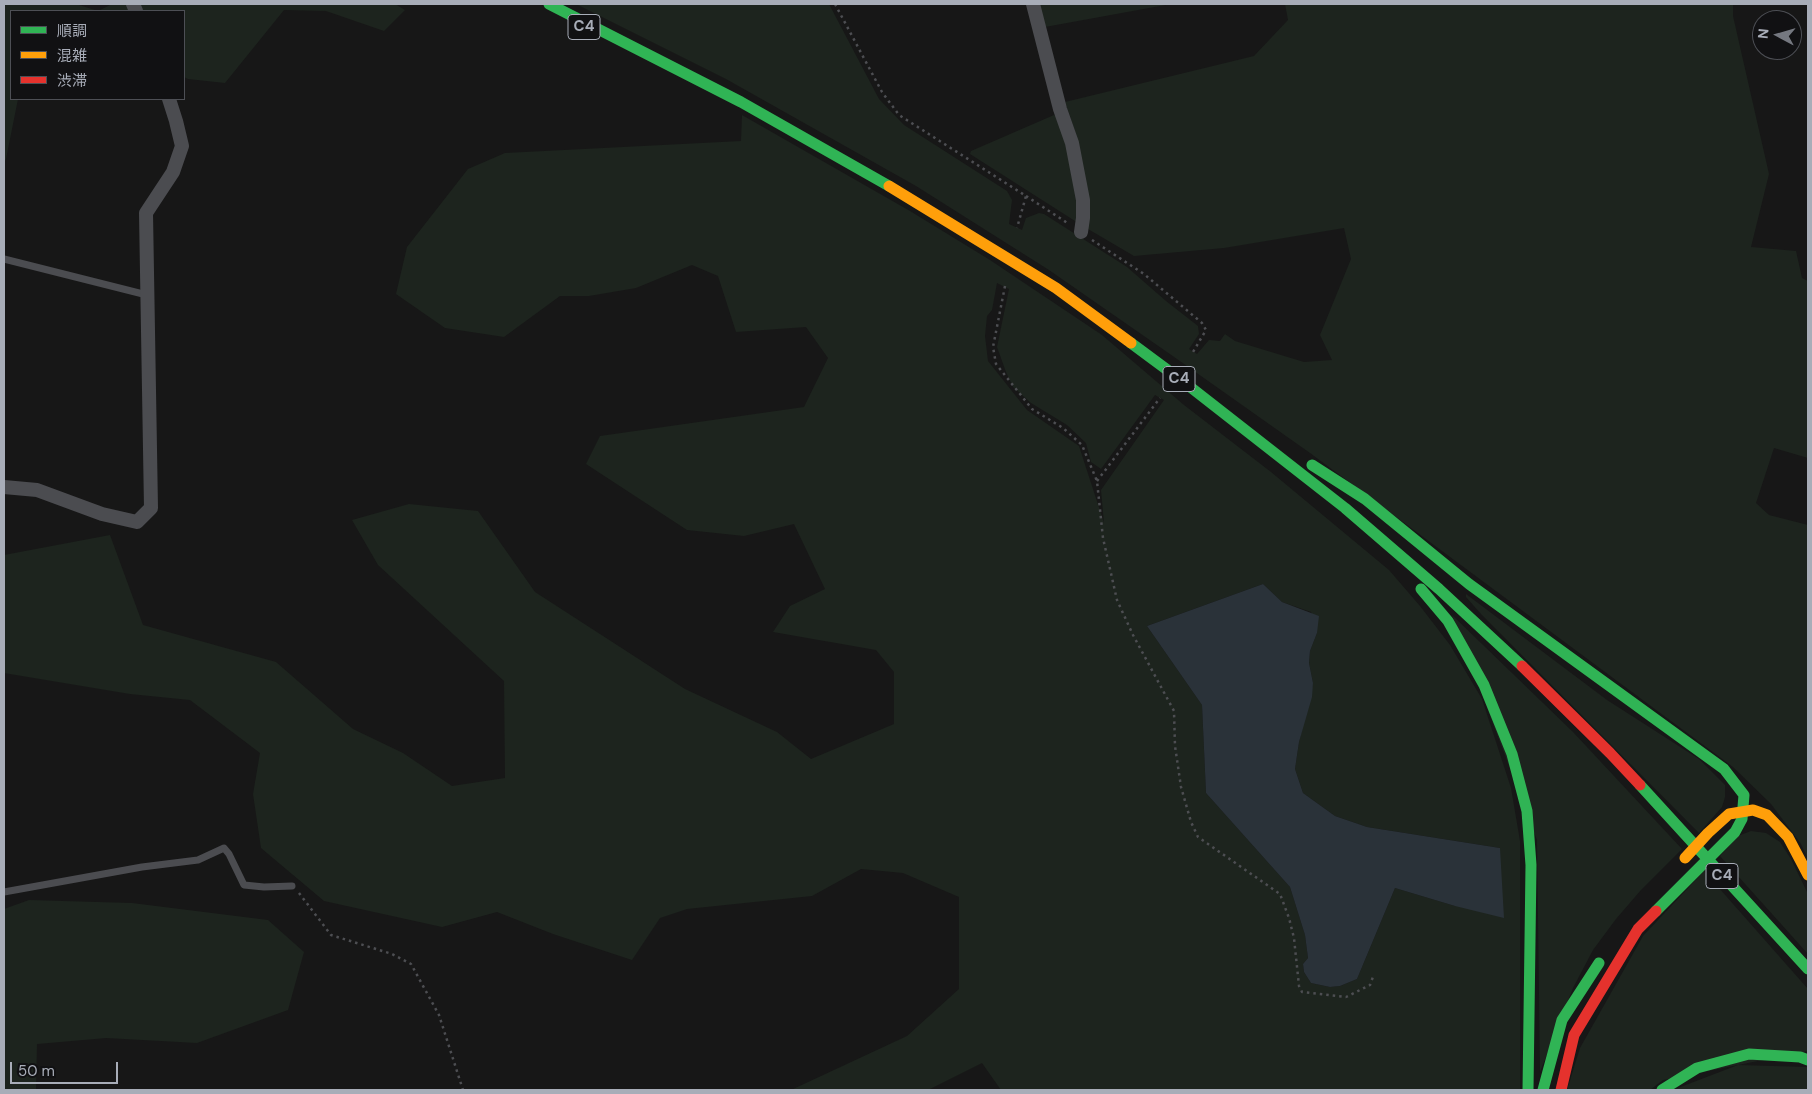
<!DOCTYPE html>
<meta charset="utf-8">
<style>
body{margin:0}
#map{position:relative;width:1812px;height:1094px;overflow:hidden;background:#171717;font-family:"DM Sans","Noto Sans JP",sans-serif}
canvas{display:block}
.frame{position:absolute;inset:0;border:5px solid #a8adb8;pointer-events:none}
.legend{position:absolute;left:10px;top:10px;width:175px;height:90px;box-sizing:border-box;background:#111113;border:1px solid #4d4f55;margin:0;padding:6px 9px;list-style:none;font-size:15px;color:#a8adb8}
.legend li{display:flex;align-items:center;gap:10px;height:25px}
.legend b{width:25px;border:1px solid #4d4f55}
.north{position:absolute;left:1752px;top:10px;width:50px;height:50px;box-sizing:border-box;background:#111113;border:1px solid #4d4f55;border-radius:50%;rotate:276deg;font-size:14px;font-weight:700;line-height:20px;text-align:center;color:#a8adb8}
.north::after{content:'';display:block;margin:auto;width:18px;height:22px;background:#757880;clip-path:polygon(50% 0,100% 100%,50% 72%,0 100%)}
.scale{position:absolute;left:10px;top:1062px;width:108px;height:22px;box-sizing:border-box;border:2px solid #a8adb8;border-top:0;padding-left:6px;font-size:15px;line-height:18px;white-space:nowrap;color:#a8adb8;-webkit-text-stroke:4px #111113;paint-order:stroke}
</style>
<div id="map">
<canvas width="1812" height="1094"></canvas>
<div class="frame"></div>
<ul class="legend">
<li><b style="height:6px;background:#30b455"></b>順調</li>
<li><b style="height:6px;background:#ff9f0a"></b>混雑</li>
<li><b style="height:6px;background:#e5322d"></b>渋滞</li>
</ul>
<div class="north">N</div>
<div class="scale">50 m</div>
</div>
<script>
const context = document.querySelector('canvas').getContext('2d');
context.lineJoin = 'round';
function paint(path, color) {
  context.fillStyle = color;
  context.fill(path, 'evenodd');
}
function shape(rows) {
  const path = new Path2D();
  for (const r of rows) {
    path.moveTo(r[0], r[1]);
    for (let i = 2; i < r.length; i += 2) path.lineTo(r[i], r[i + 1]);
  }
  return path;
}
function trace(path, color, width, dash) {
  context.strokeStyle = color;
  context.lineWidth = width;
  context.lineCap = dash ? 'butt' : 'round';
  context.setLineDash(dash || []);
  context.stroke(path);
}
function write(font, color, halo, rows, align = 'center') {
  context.font = font + ' "DM Sans",sans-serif';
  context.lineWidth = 5;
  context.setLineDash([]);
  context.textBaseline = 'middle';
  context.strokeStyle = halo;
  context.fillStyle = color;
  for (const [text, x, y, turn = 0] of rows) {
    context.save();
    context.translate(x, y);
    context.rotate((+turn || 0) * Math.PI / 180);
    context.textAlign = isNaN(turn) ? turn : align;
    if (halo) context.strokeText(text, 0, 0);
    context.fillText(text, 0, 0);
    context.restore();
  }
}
paint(shape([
 [4,4,76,4,98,11,11,11,11,99,18,99,6,159,4,163],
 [112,4,395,4,405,10,384,31,326,11,284,10,225,83,188,79,184,77,184,11,98,11],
 [576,4,829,4,879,99,904,125,1007,191,1012,200,1009,224,1022,230,1026,218,1039,213,1044,214,1127,267,1166,301,1198,326,1199,334,1189,349,1197,354,1209,340,1220,341,1225,334,1235,341,1304,362,1332,360,1320,335,1351,259,1344,228,1224,248,1134,256,1088,229,1076,134,1065,102,1254,56,1288,20,1285,4,1733,4,1733,16,1769,174,1751,247,1796,251,1802,278,1808,281,1808,458,1774,448,1756,503,1769,515,1808,525,1808,859,1801,844,1771,804,1733,767,1310,453,1177,359,1049,270,916,186,726,79],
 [1039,4,1171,4,1045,27],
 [742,115,910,211,990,260,1102,335,1184,405,1271,472,1389,570,1420,606,1450,645,1482,699,1511,788,1520,841,1520,1090,1001,1090,982,1063,928,1090,791,1090,907,1036,959,989,959,897,903,873,861,869,812,896,687,909,660,918,632,960,553,934,497,912,442,927,324,901,261,848,253,794,260,753,190,700,130,694,4,673,4,555,110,535,143,625,276,662,353,729,403,753,452,786,505,778,504,681,378,565,352,520,409,504,478,511,535,592,685,689,777,732,811,759,894,724,894,672,876,650,773,632,790,606,825,589,794,524,744,536,687,530,586,464,600,436,804,407,828,358,806,327,736,332,718,276,692,265,636,288,589,296,560,296,504,337,445,328,396,294,407,247,468,169,505,153,741,141],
 [997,283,1009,289,997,347,1006,372,1013,387,1031,403,1067,425,1086,443,1091,462,1101,469,1155,395,1164,400,1101,490,1104,523,1079,446,1027,410,988,361,985,336,987,316,992,310],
 [1263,584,1282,602,1311,612,1317,633,1310,651,1309,663,1313,683,1299,742,1295,769,1303,793,1335,816,1367,827,1500,848,1455,906,1395,888,1357,979,1340,986,1330,987,1311,983,1304,972,1303,964,1308,958,1305,935,1290,887,1206,793,1202,705,1147,626],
 [1054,115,1058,116,1069,148,1079,201,1078,221,1075,221,970,154,971,151],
 [1466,594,1607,700,1699,759,1725,785,1725,797,1722,807,1699,833,1481,614,1466,597],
 [1452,615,1573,732,1682,849,1641,890,1616,919,1593,950,1573,988,1540,1072,1537,840],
 [1751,831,1766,833,1780,842,1791,859,1808,894,1808,954,1720,856,1738,836],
 [1704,871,1808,989,1808,1051,1663,1080,1650,1090,1567,1090,1580,1048,1643,936],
 [29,900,132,903,268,920,304,952,288,1010,197,1043,106,1038,37,1044,36,1090,4,1090,4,909],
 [1738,1065,1808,1067,1808,1090,1674,1090,1678,1088]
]), '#1d241e');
paint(shape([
 [1263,584,1282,602,1319,616,1317,633,1310,651,1309,663,1313,683,1312,697,1299,742,1295,769,1303,793,1335,816,1367,827,1500,848,1504,918,1455,906,1395,888,1357,979,1340,986,1330,987,1311,983,1304,972,1303,964,1308,958,1305,935,1290,887,1206,793,1202,705,1147,626]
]), '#2a3239');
trace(shape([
 [835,4,882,92,899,115,1026,196,1017,228],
 [1026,196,1069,224],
 [1092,240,1144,274,1202,323,1206,330,1193,352],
 [1005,286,993,347,996,364,1032,409,1063,428,1082,445,1097,481,1103,538,1117,600,1133,635,1174,711,1175,746,1181,787,1191,822,1198,837,1280,894,1289,918,1294,938,1299,986,1302,992,1346,997,1370,985,1374,974],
 [1097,481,1160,398],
 [299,893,331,935,392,954,411,964,439,1015,463,1090]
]), '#4d4e52', 2.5, [2.5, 4]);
trace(shape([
 [4,259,147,295],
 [4,892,142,867,198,860,224,848,229,854,244,885,264,887,292,886]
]), '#4b4c50', 7);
trace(shape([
 [133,4,136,11],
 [1033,4,1060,109,1072,143,1083,200,1083,218,1081,232],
 [4,487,37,490,102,514,137,522,151,508,146,213,173,172,182,146,176,121,169,99]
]), '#4b4c50', 14);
trace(shape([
 [549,4,741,102,889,186],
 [1131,343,1189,386,1345,508,1439,589,1522,666],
 [1312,465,1365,499,1469,584,1724,769,1744,795,1742,819,1735,832,1656,911],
 [1421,589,1448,621,1484,685,1512,754,1527,811,1531,865,1528,1090],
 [1640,785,1808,969],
 [1543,1090,1562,1020,1599,963],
 [1662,1090,1697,1068,1749,1054,1800,1057,1808,1060]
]), '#30b455', 11);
trace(shape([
 [889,186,1056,288,1131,343],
 [1685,858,1708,833,1729,814,1753,810,1767,815,1788,837,1808,875]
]), '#ff9f0a', 11);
trace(shape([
 [1522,666,1610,753,1640,785],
 [1561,1090,1574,1035,1638,929,1656,911]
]), '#e5322d', 11);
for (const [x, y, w] of [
 [584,27,32],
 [1179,379,32],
 [1722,876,32]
]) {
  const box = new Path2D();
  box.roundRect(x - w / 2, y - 12.5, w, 25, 4);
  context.fillStyle = '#111113';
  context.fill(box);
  trace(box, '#a8adb8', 1);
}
write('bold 15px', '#a8adb8', null, [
 ["C4",584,27],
 ["C4",1179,379],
 ["C4",1722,876]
]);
</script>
